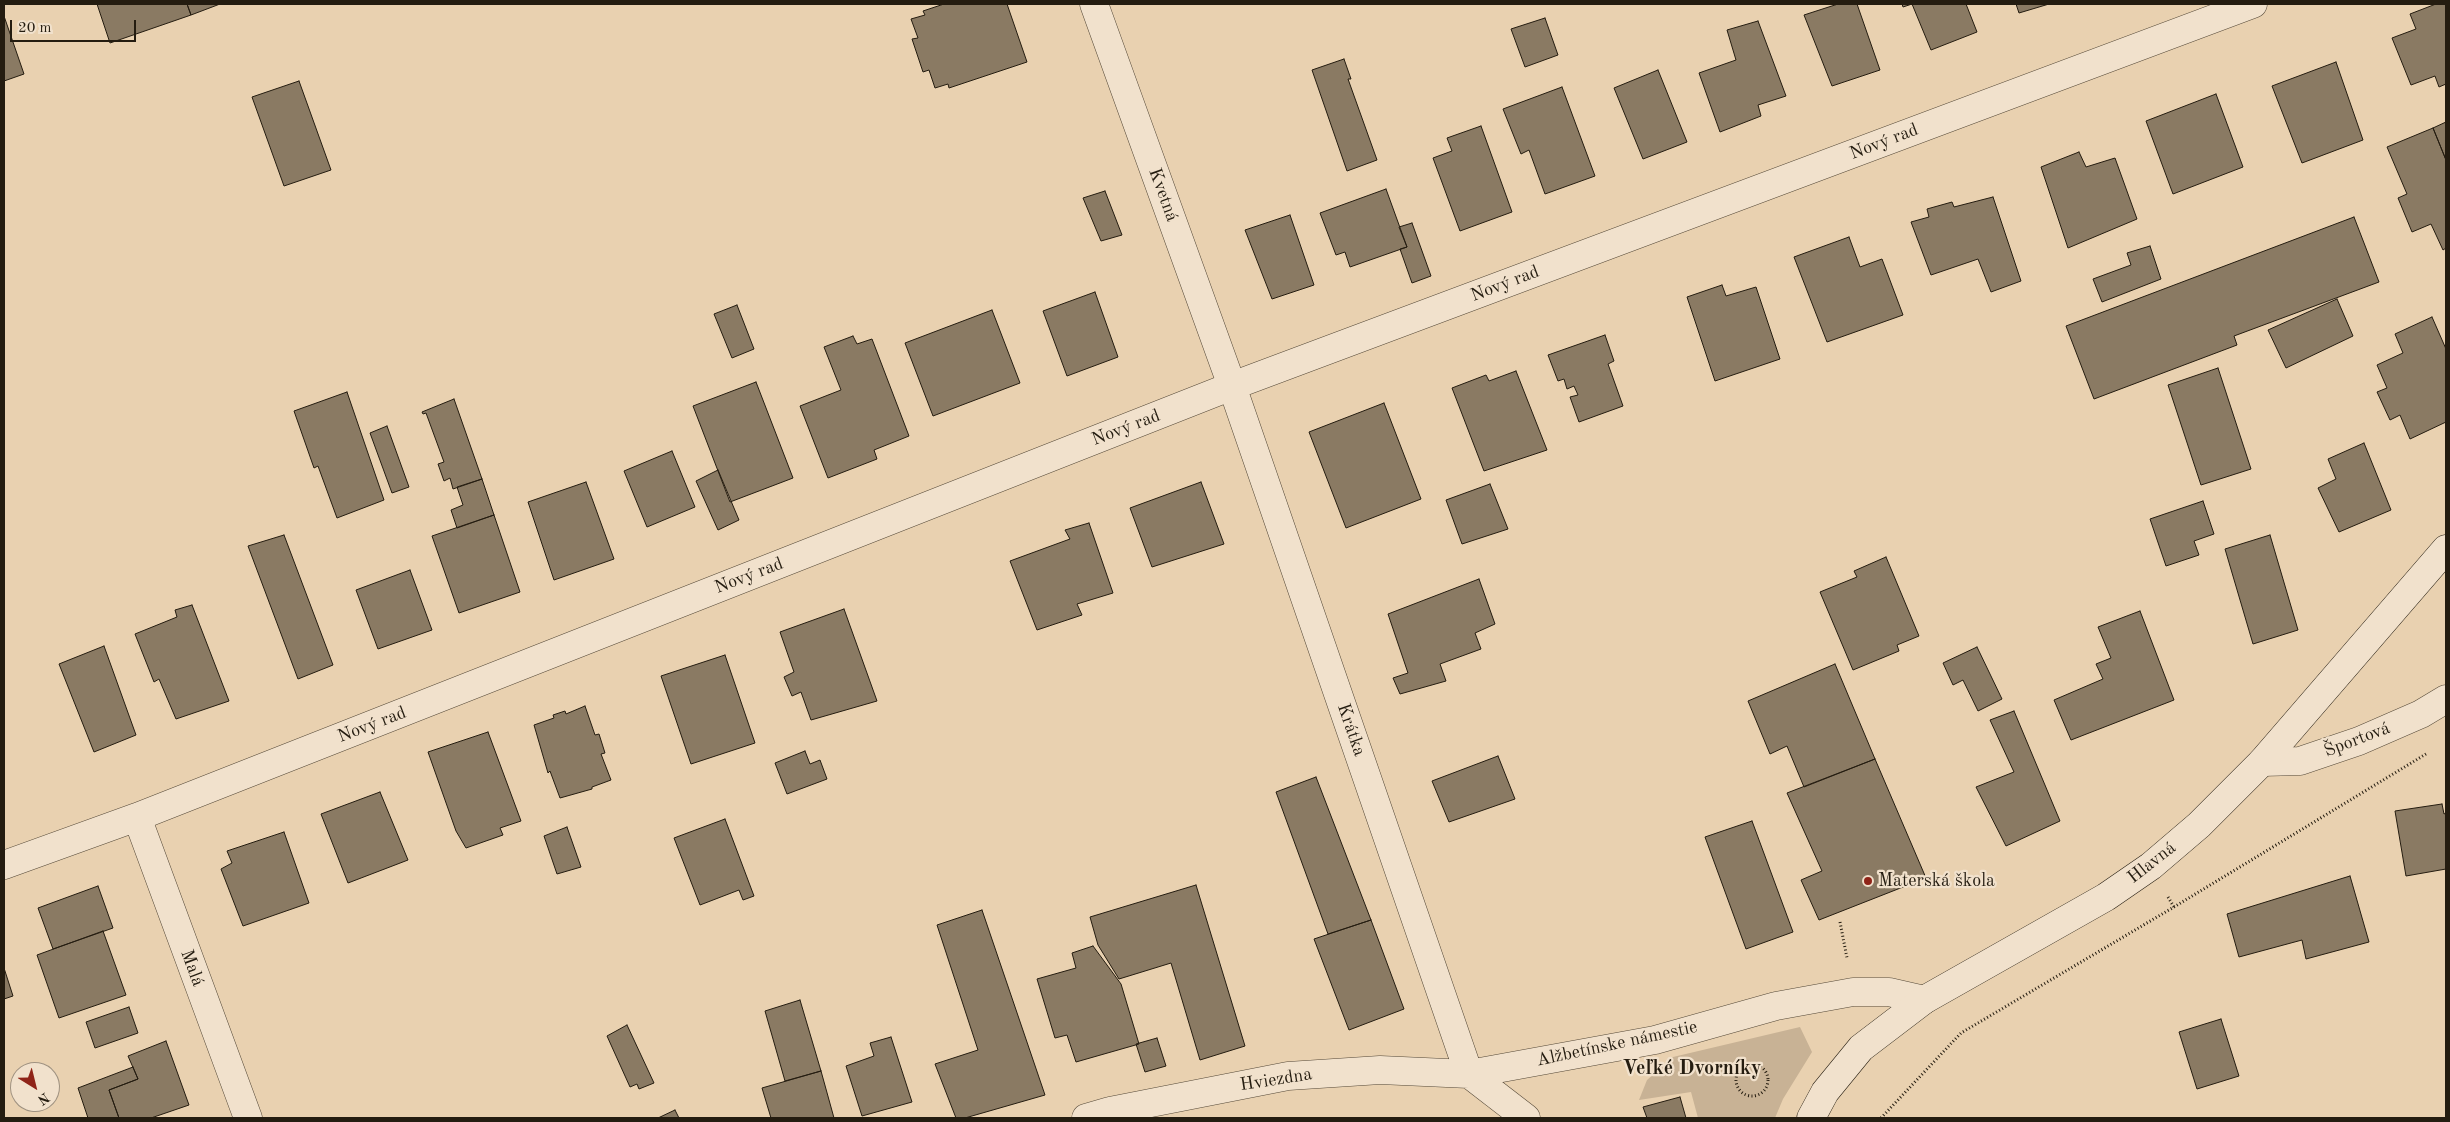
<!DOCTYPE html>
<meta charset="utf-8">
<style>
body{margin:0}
#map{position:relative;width:2450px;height:1122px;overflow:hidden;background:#e9d1b0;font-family:"Old Standard TT",serif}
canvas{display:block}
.frame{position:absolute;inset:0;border:5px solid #241c10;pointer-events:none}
.north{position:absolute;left:10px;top:1062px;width:50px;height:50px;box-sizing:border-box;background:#f1e1cc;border:1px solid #9f9281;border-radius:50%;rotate:144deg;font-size:14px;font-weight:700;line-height:20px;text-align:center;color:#241c10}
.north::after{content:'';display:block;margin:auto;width:18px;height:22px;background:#8f2418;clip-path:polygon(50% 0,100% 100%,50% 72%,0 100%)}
.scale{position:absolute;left:10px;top:20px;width:126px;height:22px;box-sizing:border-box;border:2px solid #241c10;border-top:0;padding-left:6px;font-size:15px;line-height:18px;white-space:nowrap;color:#241c10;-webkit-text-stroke:4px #f1e1cc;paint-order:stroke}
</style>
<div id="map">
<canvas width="2450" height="1122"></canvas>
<div class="frame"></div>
<div class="north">N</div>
<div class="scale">20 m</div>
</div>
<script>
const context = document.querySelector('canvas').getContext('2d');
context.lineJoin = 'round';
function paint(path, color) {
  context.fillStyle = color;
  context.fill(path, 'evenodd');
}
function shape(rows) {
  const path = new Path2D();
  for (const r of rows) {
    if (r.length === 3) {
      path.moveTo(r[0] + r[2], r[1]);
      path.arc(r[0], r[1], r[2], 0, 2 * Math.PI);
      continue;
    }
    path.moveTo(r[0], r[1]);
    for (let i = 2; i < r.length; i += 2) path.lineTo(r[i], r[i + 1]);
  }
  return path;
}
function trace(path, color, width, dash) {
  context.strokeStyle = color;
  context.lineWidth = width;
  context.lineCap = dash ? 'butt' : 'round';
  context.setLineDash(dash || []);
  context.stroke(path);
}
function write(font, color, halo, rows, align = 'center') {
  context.font = font + ' "Old Standard TT",serif';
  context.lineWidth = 4.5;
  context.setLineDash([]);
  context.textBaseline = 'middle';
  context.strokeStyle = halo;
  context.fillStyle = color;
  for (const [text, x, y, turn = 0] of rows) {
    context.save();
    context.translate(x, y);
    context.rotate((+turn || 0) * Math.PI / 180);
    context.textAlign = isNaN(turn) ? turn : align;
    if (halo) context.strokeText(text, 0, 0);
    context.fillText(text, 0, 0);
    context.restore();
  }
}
paint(shape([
 [1800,1027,1812,1052,1783,1099,1775,1118,1698,1118,1691,1092,1639,1100,1647,1080,1673,1057]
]), '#c8b295');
const building = shape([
 [97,4,187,4,191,15,110,43,97,4],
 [187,4,220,4,191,15,187,4],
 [944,4,1007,4,1027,62,949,88,948,84,935,88,929,70,923,72,912,39,918,38,911,19,925,15,923,11,944,4],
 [1838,4,1857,4,1880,70,1832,86,1804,15,1838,4],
 [1902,4,1966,4,1977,32,1931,50,1912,4,1903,7,1902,4],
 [2016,4,2049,4,2019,13,2016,4],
 [2436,4,2446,4,2446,84,2439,87,2435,76,2411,85,2392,38,2416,29,2410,14,2436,4],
 [4,16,24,74,4,81,4,16],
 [1545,18,1558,55,1525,67,1511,29,1545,18],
 [1758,21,1786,96,1758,105,1761,116,1720,132,1699,73,1736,60,1727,30,1758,21],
 [1344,59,1351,79,1348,79,1377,160,1347,171,1312,70,1344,59],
 [2336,62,2363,140,2302,163,2272,86,2336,62],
 [1658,70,1687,142,1643,159,1614,88,1658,70],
 [299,81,331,170,284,186,252,97,299,81],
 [1562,87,1595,176,1545,194,1529,150,1521,154,1503,109,1562,87],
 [2216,94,2243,167,2173,194,2146,121,2216,94],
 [2446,122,2446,160,2433,128,2446,122],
 [1481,126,1512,212,1460,231,1433,158,1452,151,1447,138,1481,126],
 [2433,128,2446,160,2446,248,2443,250,2431,224,2412,232,2398,198,2407,194,2387,147,2433,128],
 [2079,152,2086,167,2115,158,2137,219,2068,248,2041,167,2079,152],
 [1386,189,1407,247,1350,267,1345,252,1336,255,1320,213,1386,189],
 [1105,191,1122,235,1101,241,1083,198,1105,191],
 [1993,197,2021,281,1991,292,1978,259,1931,275,1911,222,1929,217,1927,209,1952,202,1954,207,1993,197],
 [1290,215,1314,285,1272,299,1245,230,1290,215],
 [2354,217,2379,282,2234,336,2237,345,2094,399,2066,326,2354,217],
 [1412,223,1431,276,1412,283,1400,249,1407,247,1399,227,1412,223],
 [1849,237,1860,267,1882,259,1903,315,1827,342,1794,257,1849,237],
 [2150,246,2161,279,2102,302,2093,279,2131,265,2127,253,2150,246],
 [1722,285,1726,296,1756,287,1780,359,1715,381,1687,297,1722,285],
 [1095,292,1118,357,1067,376,1043,311,1095,292],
 [2337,299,2353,336,2286,368,2268,330,2337,299],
 [737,305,754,349,732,358,714,314,737,305],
 [992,310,1020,383,933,416,905,343,992,310],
 [2432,317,2446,349,2446,422,2410,439,2400,415,2390,420,2377,392,2387,388,2377,365,2403,353,2395,334,2432,317],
 [1605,335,1614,361,1608,364,1623,406,1579,422,1570,397,1578,395,1574,386,1567,389,1564,379,1558,381,1548,355,1605,335],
 [853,336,857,344,872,339,909,436,874,450,877,459,828,478,800,406,841,390,824,347,853,336],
 [2218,368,2251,469,2201,485,2168,385,2218,368],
 [1516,371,1547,450,1484,471,1452,388,1486,375,1489,381,1516,371],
 [756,382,793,478,730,502,693,406,756,382],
 [347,392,384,500,337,518,318,466,314,468,294,411,347,392],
 [454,399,482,479,453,489,450,478,444,481,438,464,444,462,426,413,423,414,422,412,454,399],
 [1384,403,1421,499,1346,528,1309,432,1384,403],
 [387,426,409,487,392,493,370,433,387,426],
 [2364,443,2391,510,2339,532,2318,488,2336,479,2328,459,2364,443],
 [672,451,695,507,647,527,624,471,672,451],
 [718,470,739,520,718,530,696,481,718,470],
 [482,479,494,515,457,528,451,510,463,505,457,487,482,479],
 [586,482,614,559,554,580,528,502,586,482],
 [1201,482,1224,544,1152,567,1130,508,1201,482],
 [1490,484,1508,529,1462,544,1446,500,1490,484],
 [2203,501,2214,534,2194,541,2199,555,2166,566,2150,519,2203,501],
 [494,515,520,592,459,613,432,536,494,515],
 [1089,523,1113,593,1077,604,1082,615,1037,630,1010,561,1070,539,1065,530,1089,523],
 [284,535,333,665,298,679,248,546,284,535],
 [2270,535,2298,630,2253,644,2225,549,2270,535],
 [1886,557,1919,636,1897,645,1899,651,1853,670,1820,592,1857,577,1854,571,1886,557],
 [410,570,432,630,378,649,356,590,410,570],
 [1479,579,1495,624,1475,633,1481,649,1440,664,1446,681,1400,694,1393,678,1408,673,1388,614,1479,579],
 [192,605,229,701,176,719,159,679,154,682,135,634,177,617,175,610,192,605],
 [844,609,877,701,811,720,801,692,792,696,784,677,794,672,780,632,844,609],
 [2140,611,2174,700,2071,740,2054,700,2103,679,2096,664,2111,658,2098,627,2140,611],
 [104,646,136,735,94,752,59,664,104,646],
 [1977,647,2002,699,1978,711,1963,680,1953,685,1943,663,1977,647],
 [725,655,755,743,691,764,661,676,725,655],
 [1835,664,1875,759,1804,787,1787,746,1770,754,1748,701,1835,664],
 [585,706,595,735,599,734,605,753,601,754,611,780,592,787,592,789,560,798,550,771,548,773,534,725,554,718,553,715,565,711,566,714,585,706],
 [2014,711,2060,821,2006,846,1976,787,2014,772,1990,720,2014,711],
 [488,732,521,821,500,828,503,835,466,848,456,831,428,752,488,732],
 [805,751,810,764,820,760,827,779,787,794,775,763,805,751],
 [1498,756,1515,799,1449,822,1432,781,1498,756],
 [1875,759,1926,878,1819,920,1801,880,1822,871,1787,793,1875,759],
 [1316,777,1371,920,1328,934,1276,792,1316,777],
 [380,792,408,860,348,883,321,814,380,792],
 [2442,804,2444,814,2446,813,2446,869,2406,876,2395,811,2442,804],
 [725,819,754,896,743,900,739,890,700,905,674,838,725,819],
 [1752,821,1793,932,1746,949,1705,837,1752,821],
 [567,827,581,867,557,874,544,836,567,827],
 [284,832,309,903,243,926,221,869,232,863,227,851,284,832],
 [2350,876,2369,942,2306,959,2302,940,2239,957,2227,914,2350,876],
 [1196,885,1245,1046,1200,1060,1171,963,1119,979,1098,945,1090,917,1196,885],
 [98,886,113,928,53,949,38,908,98,886],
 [982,910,1045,1095,965,1118,956,1118,935,1064,978,1050,937,925,982,910],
 [1371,920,1404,1009,1349,1030,1314,939,1371,920],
 [103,931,126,995,59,1018,37,955,103,931],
 [1093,946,1121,984,1139,1044,1076,1062,1067,1035,1055,1038,1037,979,1076,968,1072,953,1093,946],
 [4,968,13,996,4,999,4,968],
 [800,1000,821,1071,785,1081,765,1011,800,1000],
 [129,1007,138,1033,95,1048,86,1022,129,1007],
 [2221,1019,2239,1076,2197,1089,2179,1032,2221,1019],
 [627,1025,654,1083,639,1089,637,1084,630,1087,607,1036,627,1025],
 [891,1037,912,1102,862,1116,846,1066,874,1056,870,1043,891,1037],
 [1157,1038,1166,1066,1145,1072,1136,1044,1157,1038],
 [166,1041,189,1105,151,1118,119,1118,109,1090,138,1079,128,1056,166,1041],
 [133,1067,138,1079,109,1090,119,1118,88,1118,78,1088,133,1067],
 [821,1071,834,1118,771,1118,762,1088,821,1071],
 [1680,1097,1686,1118,1647,1118,1643,1107,1680,1097],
 [675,1110,679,1118,658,1118,675,1110]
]);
paint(building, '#8a7a63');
trace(building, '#241c10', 1);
const minor = shape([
 [1094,4,1232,386,1469,1074],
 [137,817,248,1118],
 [4,865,137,817,1232,386,2253,4],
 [1469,1074,1526,1118],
 [1086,1118,1110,1111,1288,1076,1380,1070,1469,1074,1655,1040,1776,1006,1853,992,1889,992,1924,1000]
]);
const tertiary = shape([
 [2262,762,2300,761,2359,741,2421,714,2446,699]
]);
const secondary = shape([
 [1811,1118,1825,1092,1861,1048,1924,1000,2106,897,2151,866,2199,825,2262,762,2446,549]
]);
trace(minor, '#554938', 29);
trace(tertiary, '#554938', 29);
trace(secondary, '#241c10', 29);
trace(shape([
 [2168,897,2174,907],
 [1840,922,1847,958],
 [1752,1080,16],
 [1881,1118,1961,1033,2174,907,2426,754]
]), '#241c10', 3, [1, 2.5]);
trace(minor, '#f1e1cc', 28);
trace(tertiary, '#f1e1cc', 28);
trace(secondary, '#f1e1cc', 28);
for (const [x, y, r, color] of [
 [1868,881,5,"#8f2418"]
]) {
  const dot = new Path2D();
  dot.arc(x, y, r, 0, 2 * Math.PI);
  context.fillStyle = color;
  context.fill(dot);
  trace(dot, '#f1e1cc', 2);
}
write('18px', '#241c10', '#f1e1cc', [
 ["Nový rad",1884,142,-21],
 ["Kvetná",1163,195,70],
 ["Nový rad",1505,284,-21],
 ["Nový rad",1126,428,-21],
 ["Nový rad",749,576,-21],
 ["Nový rad",372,725,-21],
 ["Krátka",1351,730,71],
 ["Športová",2357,740,-21],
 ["Hlavná",2152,863,-38],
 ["Malá",192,968,70],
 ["Alžbetínske námestie",1617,1044,-12],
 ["Hviezdna",1276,1080,-9]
]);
write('18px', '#241c10', '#f1e1cc', [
 ["Materská škola",1878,881]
], 'left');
write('bold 20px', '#241c10', '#f1e1cc', [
 ["Veľké Dvorníky",1692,1069]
]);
</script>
